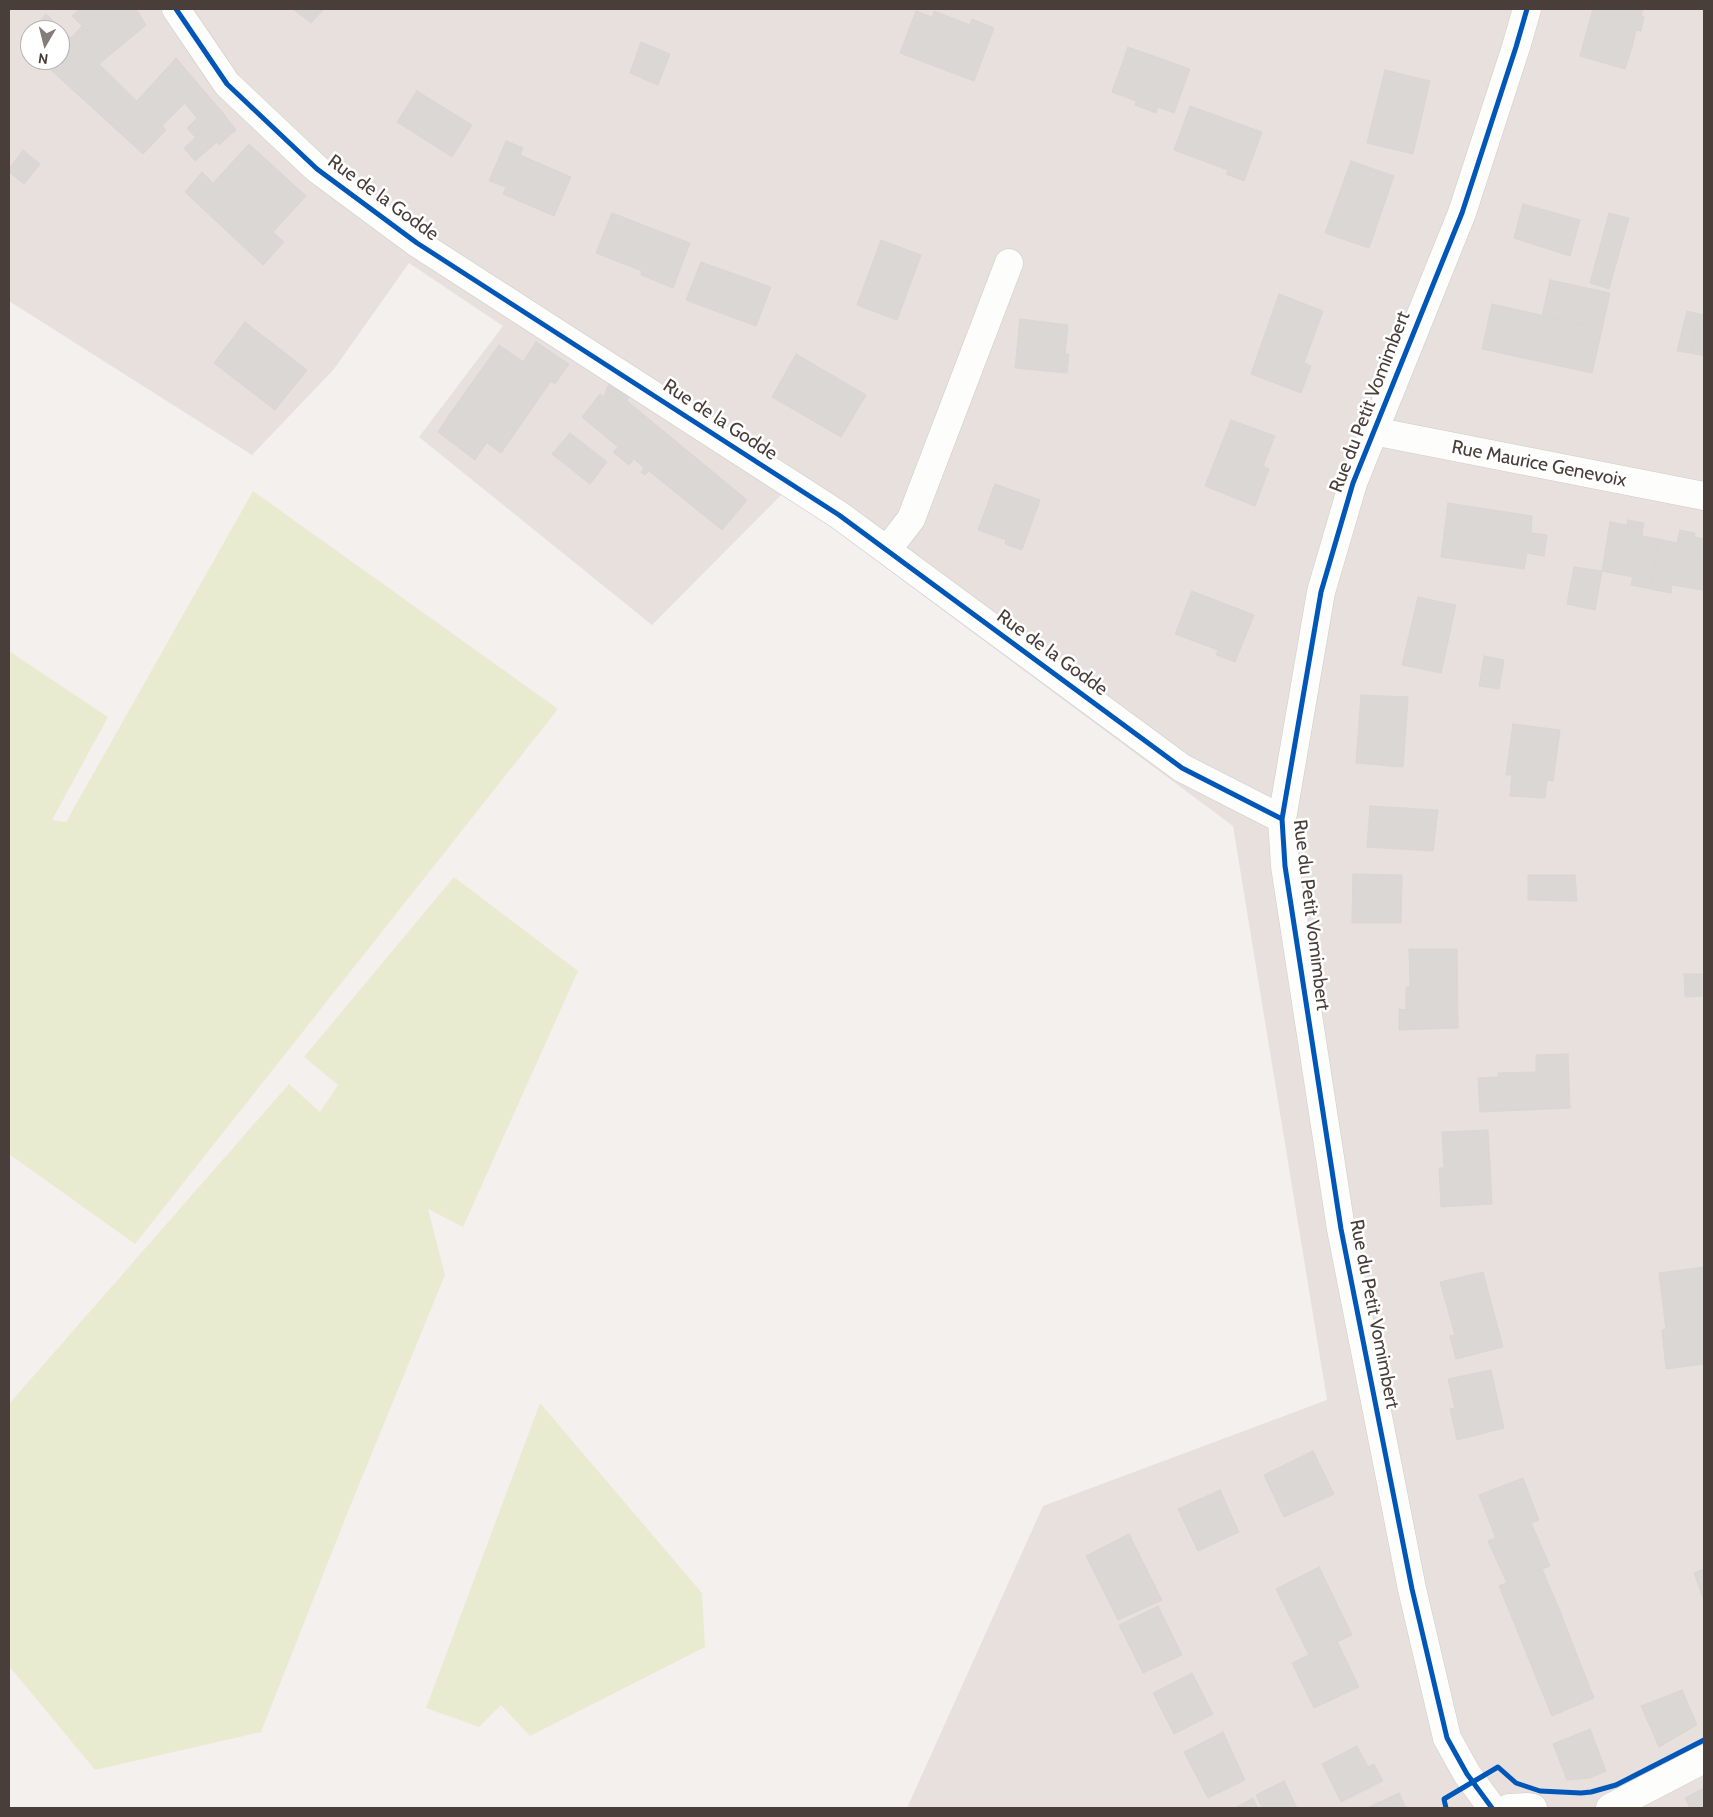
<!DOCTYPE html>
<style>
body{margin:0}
#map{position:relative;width:1713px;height:1817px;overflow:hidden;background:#f3f0ee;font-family:Cabin,sans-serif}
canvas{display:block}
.frame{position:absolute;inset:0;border:10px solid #493e39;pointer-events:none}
.north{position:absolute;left:20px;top:20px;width:50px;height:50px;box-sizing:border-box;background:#fff;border:1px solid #b6b2b0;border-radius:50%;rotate:188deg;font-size:14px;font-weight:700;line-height:20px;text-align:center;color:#493e39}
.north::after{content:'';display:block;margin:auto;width:18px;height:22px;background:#847c78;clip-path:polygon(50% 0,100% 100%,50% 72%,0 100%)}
</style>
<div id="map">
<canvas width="1713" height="1817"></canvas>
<div class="frame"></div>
<div class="north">N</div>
</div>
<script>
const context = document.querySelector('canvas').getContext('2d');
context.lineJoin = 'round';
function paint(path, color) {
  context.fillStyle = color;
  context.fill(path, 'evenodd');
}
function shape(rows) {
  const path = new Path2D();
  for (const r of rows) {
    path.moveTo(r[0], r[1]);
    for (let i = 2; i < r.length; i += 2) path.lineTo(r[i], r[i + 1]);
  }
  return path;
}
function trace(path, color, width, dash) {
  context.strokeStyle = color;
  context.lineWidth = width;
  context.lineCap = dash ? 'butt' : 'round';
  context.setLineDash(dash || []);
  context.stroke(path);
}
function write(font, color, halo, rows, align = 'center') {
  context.font = font + ' Cabin,sans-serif';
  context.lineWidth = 5;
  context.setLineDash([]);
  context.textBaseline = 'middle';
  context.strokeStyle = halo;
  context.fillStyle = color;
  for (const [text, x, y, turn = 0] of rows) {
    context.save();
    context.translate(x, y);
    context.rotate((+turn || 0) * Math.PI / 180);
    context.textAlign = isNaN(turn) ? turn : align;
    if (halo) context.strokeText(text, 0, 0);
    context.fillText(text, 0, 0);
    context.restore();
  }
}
paint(shape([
 [9,9,1704,9,1704,1808,907,1808,1043,1506,1327,1400,1233,826,784,492,652,625,419,437,503,326,409,263,334,369,252,455,9,301],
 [30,30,60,30,60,60,30,60]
]), '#e7e0dc');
paint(shape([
 [253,491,558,709,135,1244,9,1154,9,651,108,717,52,820,66,822],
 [454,877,578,971,463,1227,428,1209,445,1275,349,1509,261,1732,95,1770,9,1666,9,1404,289,1084,320,1112,338,1085,304,1057],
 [540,1403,702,1593,705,1647,530,1736,501,1705,479,1727,426,1708]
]), '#e9ebd0');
const building = shape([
 [80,9,136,9,146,25,111,54,72,16,80,9],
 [293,9,324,9,311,23,293,9],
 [1593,9,1643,9,1641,16,1644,17,1641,31,1636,30,1632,47,1586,34,1593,9],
 [916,11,932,17,934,11,970,25,972,19,994,28,974,81,900,53,916,11],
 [46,14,71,38,82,26,111,54,99,64,166,130,143,154,40,60,60,60,60,30,31,30,46,14],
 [30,32,30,51,21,42,30,32],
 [1586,34,1632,47,1625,69,1580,56,1586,34],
 [641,42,670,54,658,85,630,73,641,42],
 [1128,47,1190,69,1174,113,1158,107,1156,113,1135,105,1136,101,1112,92,1128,47],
 [176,58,223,113,195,137,187,128,197,118,185,103,162,126,136,102,176,58],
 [1385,70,1430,81,1413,154,1367,143,1385,70],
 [417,91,472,125,452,157,397,122,417,91],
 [1190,106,1262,132,1244,181,1226,174,1228,170,1174,150,1190,106],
 [223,113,236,130,219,145,217,142,195,161,184,148,223,113],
 [506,141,523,148,520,155,571,177,554,216,503,194,506,187,489,181,506,141],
 [249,144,306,196,273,232,284,242,263,265,185,192,202,172,213,183,249,144],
 [23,150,40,164,24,184,9,172,9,169,23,150],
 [1351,161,1394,176,1369,248,1325,233,1351,161],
 [1523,204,1580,220,1570,256,1514,238,1523,204],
 [612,213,690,243,673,288,641,275,642,271,596,253,612,213],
 [1609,213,1629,218,1609,289,1590,283,1609,213],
 [881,240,921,255,897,320,857,305,881,240],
 [701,262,771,287,756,326,686,300,701,262],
 [1550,280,1610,293,1602,329,1542,316,1550,280],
 [1279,294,1323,311,1304,363,1311,366,1301,393,1251,374,1279,294],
 [1492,304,1602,329,1592,373,1482,349,1492,304],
 [1687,311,1699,314,1692,350,1678,347,1687,311],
 [1699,314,1704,315,1704,356,1691,353,1699,314],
 [1020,319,1068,325,1065,354,1069,354,1067,373,1015,368,1020,319],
 [245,322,307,370,275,410,214,363,245,322],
 [536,342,569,364,555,384,523,362,536,342],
 [499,345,551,381,501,453,449,415,499,345],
 [1678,347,1692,350,1691,353,1677,351,1678,347],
 [796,354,866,395,841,437,772,397,796,354],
 [610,382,631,392,627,401,607,388,610,382],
 [607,388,627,401,747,500,722,530,649,471,645,475,641,472,644,468,634,459,629,465,613,452,618,447,582,417,600,394,604,397,607,388],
 [449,415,487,442,475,460,438,432,449,415],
 [1231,420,1275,436,1263,466,1269,469,1255,506,1205,486,1231,420],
 [570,433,607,462,590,484,552,454,570,433],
 [995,484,1040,500,1022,550,1005,544,1006,540,978,530,995,484],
 [1448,503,1532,516,1531,533,1547,535,1544,556,1527,553,1524,569,1441,557,1448,503],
 [1628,520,1644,523,1643,528,1627,525,1628,520],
 [1610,522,1643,528,1642,536,1659,539,1651,589,1631,585,1633,577,1602,571,1610,522],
 [1680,530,1695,533,1694,537,1679,534,1680,530],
 [1679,534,1704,539,1703,590,1672,585,1671,593,1651,589,1659,539,1677,543,1679,534],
 [1574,567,1602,571,1595,610,1567,604,1574,567],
 [1192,591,1254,615,1235,662,1216,655,1218,650,1175,634,1192,591],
 [1418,597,1456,605,1441,673,1402,665,1418,597],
 [1484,656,1504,660,1499,689,1479,686,1484,656],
 [1361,695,1408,697,1403,767,1356,763,1361,695],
 [1513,724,1560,730,1553,781,1547,780,1545,798,1510,796,1512,775,1506,775,1513,724],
 [1370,806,1438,810,1433,851,1367,847,1370,806],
 [1353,874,1402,875,1401,923,1352,923,1353,874],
 [1528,875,1575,875,1577,901,1528,900,1528,875],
 [1409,949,1457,949,1458,1028,1399,1030,1399,1009,1406,1010,1406,987,1410,987,1409,949],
 [1684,974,1702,974,1702,996,1685,997,1684,974],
 [1568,1054,1570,1108,1480,1112,1478,1078,1499,1077,1498,1073,1536,1072,1536,1055,1568,1054],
 [1488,1130,1492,1204,1441,1207,1439,1168,1444,1168,1442,1132,1488,1130],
 [1704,1267,1704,1364,1666,1369,1662,1330,1666,1329,1659,1273,1704,1267],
 [1483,1272,1503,1347,1456,1359,1450,1336,1455,1335,1440,1282,1483,1272],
 [1491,1370,1504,1428,1457,1440,1450,1409,1455,1408,1448,1379,1491,1370],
 [1313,1451,1334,1494,1284,1517,1264,1475,1313,1451],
 [1523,1478,1539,1520,1496,1539,1479,1495,1523,1478],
 [1220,1490,1239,1532,1198,1551,1178,1509,1220,1490],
 [1531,1523,1550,1566,1507,1583,1488,1541,1531,1523],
 [1129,1534,1162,1600,1118,1620,1086,1556,1129,1534],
 [1319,1567,1352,1635,1309,1655,1276,1589,1319,1567],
 [1542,1569,1560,1611,1517,1630,1499,1586,1542,1569],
 [1704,1569,1704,1601,1694,1573,1704,1569],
 [1158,1606,1182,1655,1143,1673,1119,1625,1158,1606],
 [1560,1611,1577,1655,1534,1672,1517,1630,1560,1611],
 [1337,1641,1359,1687,1314,1708,1292,1663,1337,1641],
 [1577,1655,1594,1698,1552,1716,1534,1672,1577,1655],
 [1192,1673,1213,1714,1174,1734,1153,1693,1192,1673],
 [1682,1690,1697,1725,1659,1747,1641,1706,1682,1690],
 [1590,1729,1606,1771,1590,1778,1567,1780,1553,1744,1590,1729],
 [1223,1732,1245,1780,1208,1798,1184,1752,1223,1732],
 [1357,1746,1368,1767,1374,1764,1383,1781,1341,1802,1322,1764,1357,1746],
 [1284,1781,1297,1808,1262,1808,1256,1795,1284,1781],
 [1702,1789,1704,1794,1704,1808,1690,1808,1685,1798,1702,1789],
 [1399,1793,1406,1808,1367,1808,1399,1793],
 [1253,1798,1258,1808,1235,1808,1253,1798]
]);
paint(building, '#dbd7d5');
trace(building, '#dbd6d4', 1);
const minor = shape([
 [176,9,227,84,317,169,417,243,839,515,1182,768,1282,819],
 [1373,431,1704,496],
 [887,550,911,519,1009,263],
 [1492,1808,1467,1774,1447,1738,1412,1589,1341,1229,1285,866,1282,819,1321,592,1353,483,1462,213,1516,47,1527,9],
 [1509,1808,1528,1807,1533,1808],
 [1610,1808,1704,1759]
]);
trace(minor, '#cfccca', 29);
trace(minor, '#fdfdfc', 28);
trace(shape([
 [176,9,227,84,317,169,417,243,839,515,1182,768,1282,819],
 [1446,1808,1444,1799,1498,1767,1516,1783,1540,1791,1581,1793,1591,1792,1616,1785,1704,1740],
 [1492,1808,1467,1774,1447,1738,1412,1589,1341,1229,1285,866,1282,819,1321,592,1353,483,1462,213,1516,47,1527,9]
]), '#0057b8', 5);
write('19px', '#493e39', '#fff', [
 ["Rue de la Godde",383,198,36],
 ["Rue du Petit Vomimbert",1370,402,-69],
 ["Rue de la Godde",720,420,33],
 ["Rue Maurice Genevoix",1539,464,11],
 ["Rue de la Godde",1052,653,36],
 ["Rue du Petit Vomimbert",1311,915,83],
 ["Rue du Petit Vomimbert",1374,1314,79]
]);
</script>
